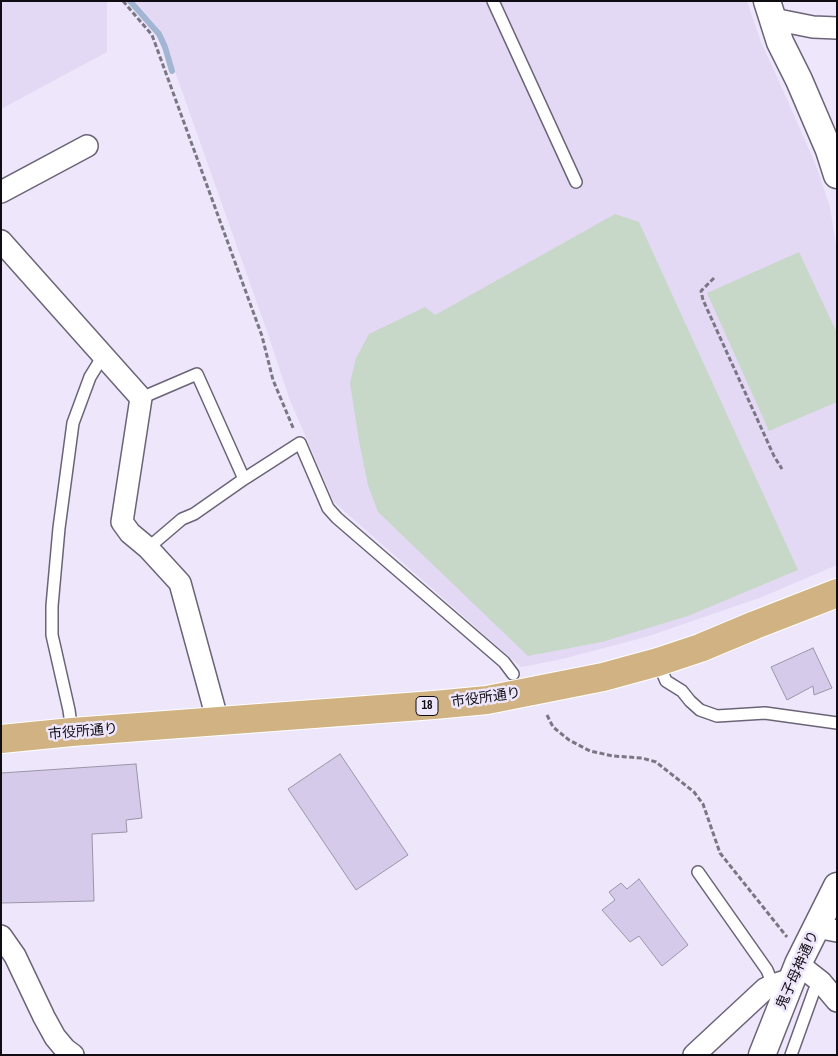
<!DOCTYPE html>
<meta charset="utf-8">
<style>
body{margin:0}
#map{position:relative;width:838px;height:1056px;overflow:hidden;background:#eee6fb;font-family:"Archivo Narrow",sans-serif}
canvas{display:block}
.frame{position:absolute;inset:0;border:2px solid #0f0c13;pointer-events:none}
</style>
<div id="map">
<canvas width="838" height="1056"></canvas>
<div class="frame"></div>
</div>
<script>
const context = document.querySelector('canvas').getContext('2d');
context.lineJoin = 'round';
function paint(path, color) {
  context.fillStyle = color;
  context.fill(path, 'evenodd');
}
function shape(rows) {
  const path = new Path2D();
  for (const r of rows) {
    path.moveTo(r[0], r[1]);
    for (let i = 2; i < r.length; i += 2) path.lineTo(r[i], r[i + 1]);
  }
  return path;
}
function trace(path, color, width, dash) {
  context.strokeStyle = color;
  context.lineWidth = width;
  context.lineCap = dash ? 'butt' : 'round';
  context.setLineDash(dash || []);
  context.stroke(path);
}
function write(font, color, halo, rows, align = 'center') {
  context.font = font + ' "Archivo Narrow","Noto Sans JP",sans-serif';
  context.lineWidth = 5;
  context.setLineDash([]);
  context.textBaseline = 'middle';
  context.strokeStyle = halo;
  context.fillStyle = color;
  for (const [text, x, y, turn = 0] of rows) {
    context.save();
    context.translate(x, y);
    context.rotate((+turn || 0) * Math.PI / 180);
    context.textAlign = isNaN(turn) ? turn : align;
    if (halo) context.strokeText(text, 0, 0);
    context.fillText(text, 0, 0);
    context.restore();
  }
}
paint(shape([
 [1,1,107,1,107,52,1,109],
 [135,1,747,1,761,42,782,88,817,168,830,207,837,252,837,565,762,597,646,637,558,660,521,667,334,502,289,398,269,337,165,43,159,29]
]), '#e3d9f4');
paint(shape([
 [615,214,639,222,798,570,688,616,602,642,528,656,378,512,368,485,359,441,350,383,356,358,369,334,425,307,435,315],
 [799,252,837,333,837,402,769,431,707,293]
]), '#c7d8c8');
trace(shape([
 [130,1,159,34,165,47,172,71]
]), '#a2b6d3', 6);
const building = shape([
 [813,648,832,688,814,695,813,686,787,700,771,667,813,648],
 [340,754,408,855,356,890,288,789,340,754],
 [136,764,142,818,126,820,127,832,92,834,94,901,1,903,1,773,136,764],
 [639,879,688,945,662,966,639,936,630,942,602,910,615,900,609,892,621,883,627,889,639,879]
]);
paint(building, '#d6caeb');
trace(building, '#9b94a8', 1);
const service = shape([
 [493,1,576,182],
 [141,398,197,374,244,479],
 [148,548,182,519,194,514,244,479,300,443,328,508,337,518,504,662,513,674],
 [658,662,666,681,682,691,690,701,700,710,717,716,765,713,837,723],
 [72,732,69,710,52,635,52,606,59,528,73,423,90,377,98,364,105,358],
 [698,872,767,970,773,985],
 [791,1055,814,991,821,982]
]);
const minor = shape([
 [773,19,813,27,837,28],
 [1,192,87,146],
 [1,241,141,398,122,522,130,533,148,548,180,583,218,722],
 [816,927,837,931],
 [1,936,15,956,44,1017,55,1037,65,1049,73,1055],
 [798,964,821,982,837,1001],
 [694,1055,765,989,773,985,792,979]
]);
const tertiary = shape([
 [767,1,780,42,799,80,829,150,837,175],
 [762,1055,798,964,837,886]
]);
const primary = shape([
 [1,739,72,732,434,705,487,700,603,677,658,662,700,648,755,625,837,593]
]);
trace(service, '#6b6477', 14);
trace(minor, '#6b6477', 24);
trace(tertiary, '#6b6477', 29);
trace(primary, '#fff', 30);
trace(shape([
 [123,1,152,35,262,336,273,380,294,430],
 [714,278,701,291,703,300,774,456,782,469],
 [547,715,553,727,569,740,590,751,613,756,642,758,656,762,694,792,703,804,720,853,787,937]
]), '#7b7683', 3, [5, 2.5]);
trace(service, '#fff', 11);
trace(minor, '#fff', 21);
trace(tertiary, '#fff', 26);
trace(primary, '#d1b282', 28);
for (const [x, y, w] of [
 [427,706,22]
]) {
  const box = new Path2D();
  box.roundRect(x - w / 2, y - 9.5, w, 19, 4);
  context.fillStyle = '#eee6fb';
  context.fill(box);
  trace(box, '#0f0c13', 1);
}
write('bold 12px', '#0f0c13', null, [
 ["18",427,706]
]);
write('14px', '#0f0c13', '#eee6fb', [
 ["市役所通り",486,698,-8],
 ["市役所通り",83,732,-5],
 ["鬼子母神通り",798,970,-66]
]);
</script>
